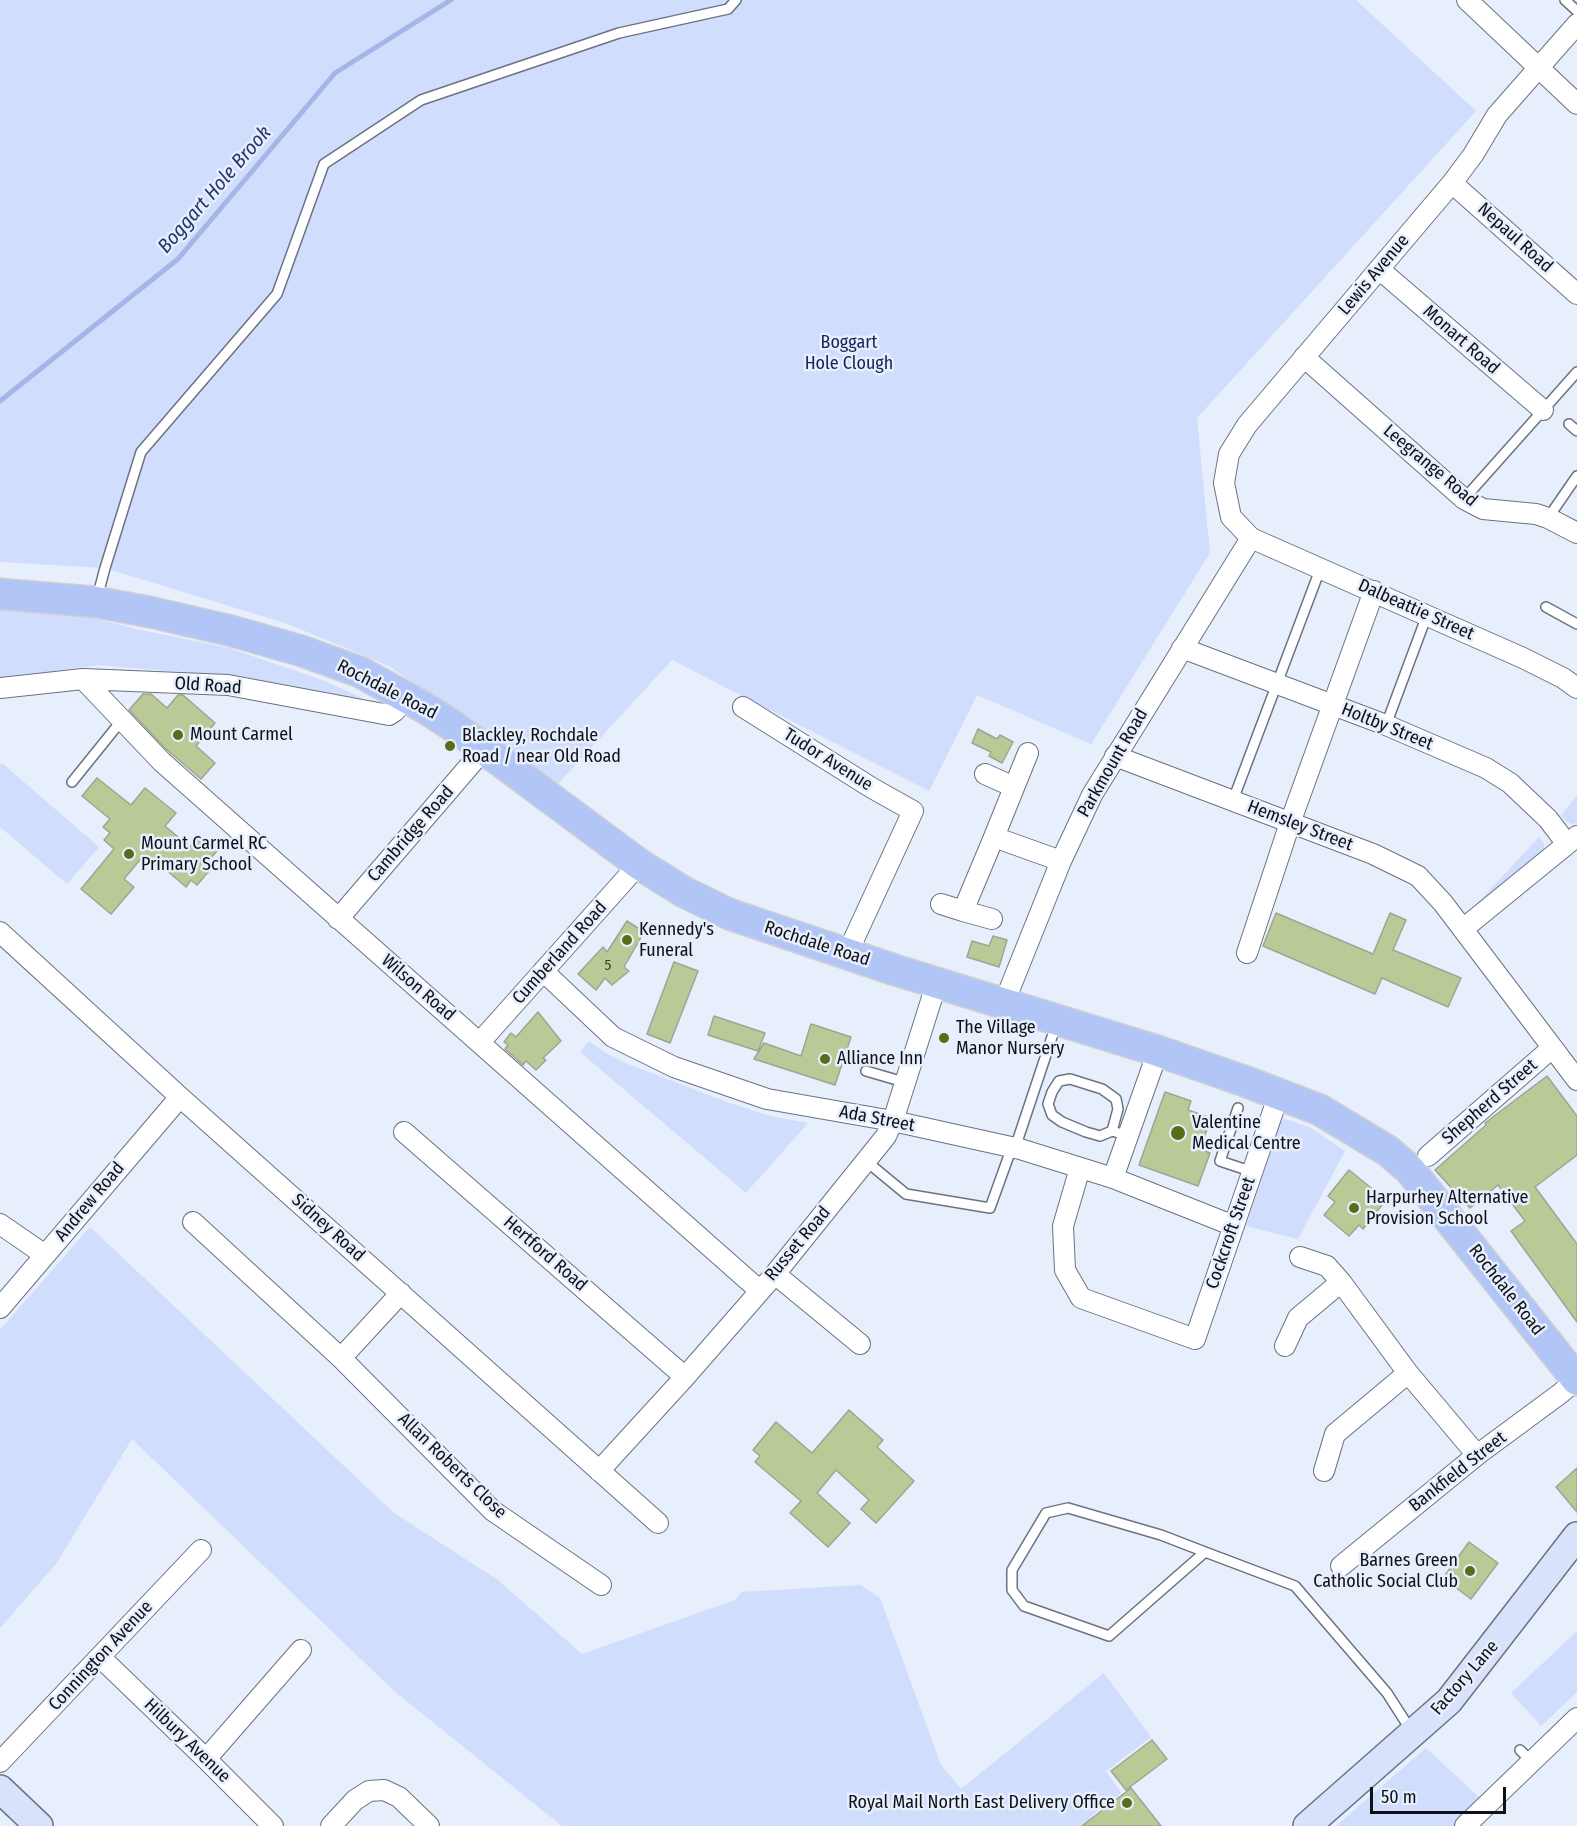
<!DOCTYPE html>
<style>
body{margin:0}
#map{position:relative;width:1577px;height:1826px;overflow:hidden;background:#e7eefc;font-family:"Fira Sans Condensed",sans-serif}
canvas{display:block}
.scale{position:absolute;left:1370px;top:1787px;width:136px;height:27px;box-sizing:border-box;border:3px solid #0e1117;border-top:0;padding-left:8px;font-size:18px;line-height:21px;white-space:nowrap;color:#0e1117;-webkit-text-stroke:4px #e7eefc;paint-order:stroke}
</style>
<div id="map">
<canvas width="1577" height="1826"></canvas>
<div class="scale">50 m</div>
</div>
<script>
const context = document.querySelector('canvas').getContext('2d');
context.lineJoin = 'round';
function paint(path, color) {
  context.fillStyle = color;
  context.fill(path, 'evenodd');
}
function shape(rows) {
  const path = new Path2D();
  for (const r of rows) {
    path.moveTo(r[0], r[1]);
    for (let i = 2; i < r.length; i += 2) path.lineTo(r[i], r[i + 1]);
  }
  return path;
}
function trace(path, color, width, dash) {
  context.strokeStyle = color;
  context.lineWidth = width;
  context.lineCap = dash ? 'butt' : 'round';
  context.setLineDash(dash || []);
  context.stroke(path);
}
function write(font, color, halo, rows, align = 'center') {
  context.font = font + ' "Fira Sans Condensed",sans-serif';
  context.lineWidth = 5;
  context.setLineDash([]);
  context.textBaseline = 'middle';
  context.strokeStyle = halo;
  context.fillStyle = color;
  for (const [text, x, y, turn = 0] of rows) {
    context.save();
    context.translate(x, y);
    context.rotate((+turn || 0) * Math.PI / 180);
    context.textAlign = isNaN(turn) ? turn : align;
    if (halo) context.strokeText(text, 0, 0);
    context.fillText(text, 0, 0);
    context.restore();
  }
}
paint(shape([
 [0,0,1356,0,1476,111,1197,418,1210,553,1091,744,977,695,929,791,672,660,557,785,389,666,288,624,105,568,0,562],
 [0,606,63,610,136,629,229,648,325,681,362,698,361,702,224,676,98,665,0,679],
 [2,763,99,847,67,884,0,827,0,765],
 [1577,796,1577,823,1572,824,1566,821,1561,815],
 [1539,837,1544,843,1544,849,1541,855,1475,910,1473,908],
 [589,1041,606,1053,628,1064,727,1102,770,1116,808,1123,746,1193,580,1052],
 [1282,1118,1309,1127,1345,1151,1298,1239,1246,1226],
 [90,1227,394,1513,498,1580,582,1654,735,1600,742,1592,861,1585,880,1598,941,1765,961,1789,1104,1673,1151,1737,1106,1771,1121,1793,1090,1817,1096,1826,562,1826,394,1691,132,1439,56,1564,0,1628,0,1330],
 [1577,1631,1577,1692,1541,1726,1511,1693],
 [1426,1748,1482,1800,1454,1826,1336,1826]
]), '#d0ddfc');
trace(shape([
 [0,401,178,259,335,73,451,0]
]), '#a3b6e5', 5);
const building = shape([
 [143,694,151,694,167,708,178,695,183,695,215,723,196,746,215,763,201,779,166,749,129,710,143,694],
 [978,729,997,739,1000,735,1013,742,1002,763,989,756,991,752,972,743,978,729],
 [97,778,131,805,145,788,176,813,165,826,190,847,200,835,218,850,209,860,214,865,197,885,191,880,186,887,157,862,155,865,144,855,124,879,134,887,111,914,81,889,114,849,104,840,110,833,103,827,110,819,82,796,97,778],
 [1276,913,1373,954,1390,913,1406,920,1393,950,1461,978,1448,1007,1382,978,1375,994,1263,946,1276,913],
 [627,921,644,932,624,967,629,971,612,985,605,978,596,990,578,974,603,947,607,952,627,921],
 [993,936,1007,940,999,967,967,957,972,941,989,946,993,936],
 [674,962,698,971,670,1043,647,1034,674,962],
 [538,1012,561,1041,543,1058,546,1060,536,1070,526,1061,523,1065,505,1049,508,1045,504,1042,511,1033,516,1037,538,1012],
 [714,1016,765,1033,758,1051,708,1035,714,1016],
 [811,1024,851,1037,835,1085,754,1059,764,1043,801,1056,811,1024],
 [1547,1076,1577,1116,1577,1155,1535,1187,1577,1244,1577,1322,1511,1231,1525,1221,1498,1185,1470,1208,1435,1170,1486,1125,1485,1123,1547,1076],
 [1165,1092,1191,1101,1188,1110,1211,1118,1200,1149,1210,1153,1198,1186,1139,1165,1165,1092],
 [1349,1170,1386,1200,1363,1229,1359,1225,1349,1236,1324,1215,1335,1202,1328,1196,1349,1170],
 [849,1410,883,1440,877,1447,914,1481,876,1523,861,1509,869,1500,836,1470,817,1493,850,1523,828,1547,790,1513,801,1501,755,1462,760,1456,753,1450,776,1422,812,1453,849,1410],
 [1577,1468,1577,1512,1556,1487,1577,1468],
 [1469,1542,1498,1563,1471,1599,1443,1578,1469,1542],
 [1152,1740,1167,1759,1126,1790,1111,1771,1152,1740],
 [1131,1788,1161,1826,1082,1826,1131,1788]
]);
paint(building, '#b9ca97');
trace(building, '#9fa593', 1.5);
const lane = shape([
 [1565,0,1577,11],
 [1569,424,1577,431],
 [1464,499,1577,372],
 [1548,518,1577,476],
 [97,598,105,568,141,452,277,294,324,164,421,100,619,33,728,9,736,0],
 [1546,607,1577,624],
 [1386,725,1427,615],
 [72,782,122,720],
 [1233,800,1321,567],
 [866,1071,904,1082],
 [1238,1108,1220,1161,1253,1172],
 [1112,1131,1118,1109,1116,1099,1102,1089,1070,1079,1059,1081,1052,1092,1048,1104,1052,1115,1062,1122,1086,1132,1100,1136,1112,1131,1129,1136],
 [1015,1148,1056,1025],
 [866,1161,906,1194,990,1208,1012,1147],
 [1205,1552,1109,1636,1024,1606,1012,1590,1012,1570,1046,1513,1068,1508,1161,1535,1205,1552,1295,1586,1387,1693,1412,1732],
 [1520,1750,1532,1762]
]);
const street = shape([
 [1467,0,1577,104],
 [1577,24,1497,115,1473,155,1452,183,1247,425,1229,454,1224,483,1231,517,1251,538,1523,658,1563,678,1577,688],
 [1452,183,1577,294],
 [1379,269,1543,410],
 [1304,357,1464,499,1483,509,1536,514,1548,518,1577,533],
 [1182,648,1386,725,1486,768,1510,783,1548,819,1567,844],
 [83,679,162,762,759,1290],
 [0,688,83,679,228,685,389,715,395,711,406,697],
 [743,707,872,788,913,811,847,954],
 [1115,756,1373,854,1418,876,1443,903,1577,1080],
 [985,774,1014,787],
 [994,837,1028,753],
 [941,904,963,911,994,837,1061,861],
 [963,911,992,919],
 [338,919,484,749],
 [1463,929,1577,836],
 [0,932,180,1097,658,1523],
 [1247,953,1290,823,1374,591],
 [543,971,613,1037,674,1067,767,1099,893,1121,1020,1149,1113,1178,1234,1226],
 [1004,1003,1061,861,1092,795,1251,538],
 [480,1042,639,864],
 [404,1132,685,1377],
 [1428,1156,1552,1048],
 [1080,1168,1063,1226,1065,1270,1081,1298,1195,1339,1279,1094],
 [1113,1178,1158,1051],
 [193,1222,341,1358,493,1511,601,1585],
 [0,1224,45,1255],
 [1300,1257,1327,1266,1341,1282],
 [775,1274,860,1344],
 [0,1308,180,1097],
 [1285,1346,1298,1318,1341,1282,1408,1373,1477,1455],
 [341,1358,401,1293],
 [599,1471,685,1377,775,1274,886,1136,893,1121,937,982],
 [1324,1471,1335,1434,1408,1373],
 [1341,1566,1477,1455,1561,1393,1577,1379],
 [100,1657,206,1759,273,1826],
 [206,1759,301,1650],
 [0,1762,201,1550],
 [331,1826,355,1800,369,1791,384,1790,399,1797,429,1826],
 [1465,1826,1577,1718]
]);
const secondary = shape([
 [0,1789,39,1826],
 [1307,1826,1449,1701,1577,1536]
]);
const primary = shape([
 [0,594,96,602,150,612,232,631,302,651,360,672,425,708,453,726,639,864,684,892,729,914,895,970,1158,1051,1247,1082,1320,1110,1388,1151,1410,1170,1577,1380]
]);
trace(lane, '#6b7282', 12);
trace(street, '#6b7282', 22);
trace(secondary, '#6b7282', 30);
trace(primary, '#cfcfd1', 33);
trace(lane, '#fff', 9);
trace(street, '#fff', 20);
trace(secondary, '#d9e2fb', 27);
trace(primary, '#b2c5f7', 30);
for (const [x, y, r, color] of [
 [178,735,6,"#586c1a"],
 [450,746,6,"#586c1a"],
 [129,854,6,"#586c1a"],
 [627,940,6,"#586c1a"],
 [944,1038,6,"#586c1a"],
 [825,1059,6,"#586c1a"],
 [1178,1133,8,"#586c1a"],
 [1354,1208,6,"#586c1a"],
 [1470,1571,6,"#586c1a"],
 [1127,1803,6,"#586c1a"]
]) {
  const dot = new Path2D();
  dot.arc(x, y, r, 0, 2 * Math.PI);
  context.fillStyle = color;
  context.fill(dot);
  trace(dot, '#e7eefc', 2);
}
write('15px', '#393f37', null, [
 ["5",608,966]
]);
write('18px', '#0e1117', '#e7eefc', [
 ["Nepaul Road",1515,238,42],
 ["Lewis Avenue",1374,275,-50],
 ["Monart Road",1461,340,41],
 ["Leegrange Road",1430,466,40],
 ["Dalbeattie Street",1416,610,24],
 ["Old Road",208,686,4],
 ["Rochdale Road",387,690,27],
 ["Holtby Street",1387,727,22],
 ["Tudor Avenue",828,760,32],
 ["Parkmount Road",1113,763,-60],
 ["Hemsley Street",1300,826,21],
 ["Cambridge Road",411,834,-49],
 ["Rochdale Road",817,944,18],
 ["Cumberland Road",560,953,-48],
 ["Wilson Road",418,988,41],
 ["Shepherd Street",1490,1102,-41],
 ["Ada Street",877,1119,11],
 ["Andrew Road",90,1202,-50],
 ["Sidney Road",328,1228,42],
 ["Cockcroft Street",1231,1233,-71],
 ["Russet Road",798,1244,-50],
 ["Hertford Road",545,1254,41],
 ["Rochdale Road",1506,1290,52],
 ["Allan Roberts Close",452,1466,44],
 ["Bankfield Street",1458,1472,-38],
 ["Connington Avenue",101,1656,-47],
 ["Factory Lane",1465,1678,-49],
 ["Hilbury Avenue",187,1741,44]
]);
write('18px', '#15245b', '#e7eefc', [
 ["Boggart",849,343],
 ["Hole Clough",849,364]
]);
write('18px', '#0e1117', '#e7eefc', [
 ["Mount Carmel",190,735],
 ["Blackley, Rochdale",462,736],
 ["Road / near Old Road",462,757],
 ["Mount Carmel RC",141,844],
 ["Primary School",141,865],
 ["Kennedy's",639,930],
 ["Funeral",639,951],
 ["The Village",956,1028],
 ["Manor Nursery",956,1049],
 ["Alliance Inn",837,1059],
 ["Valentine",1192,1123],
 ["Medical Centre",1192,1144],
 ["Harpurhey Alternative",1366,1198],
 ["Provision School",1366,1219],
 ["Barnes Green",1458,1561,"right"],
 ["Catholic Social Club",1458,1582,"right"],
 ["Royal Mail North East Delivery Office",1115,1803,"right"]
], 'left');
write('italic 20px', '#24366e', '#e7eefc', [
 ["Boggart Hole Brook",215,190,-49]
]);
</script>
